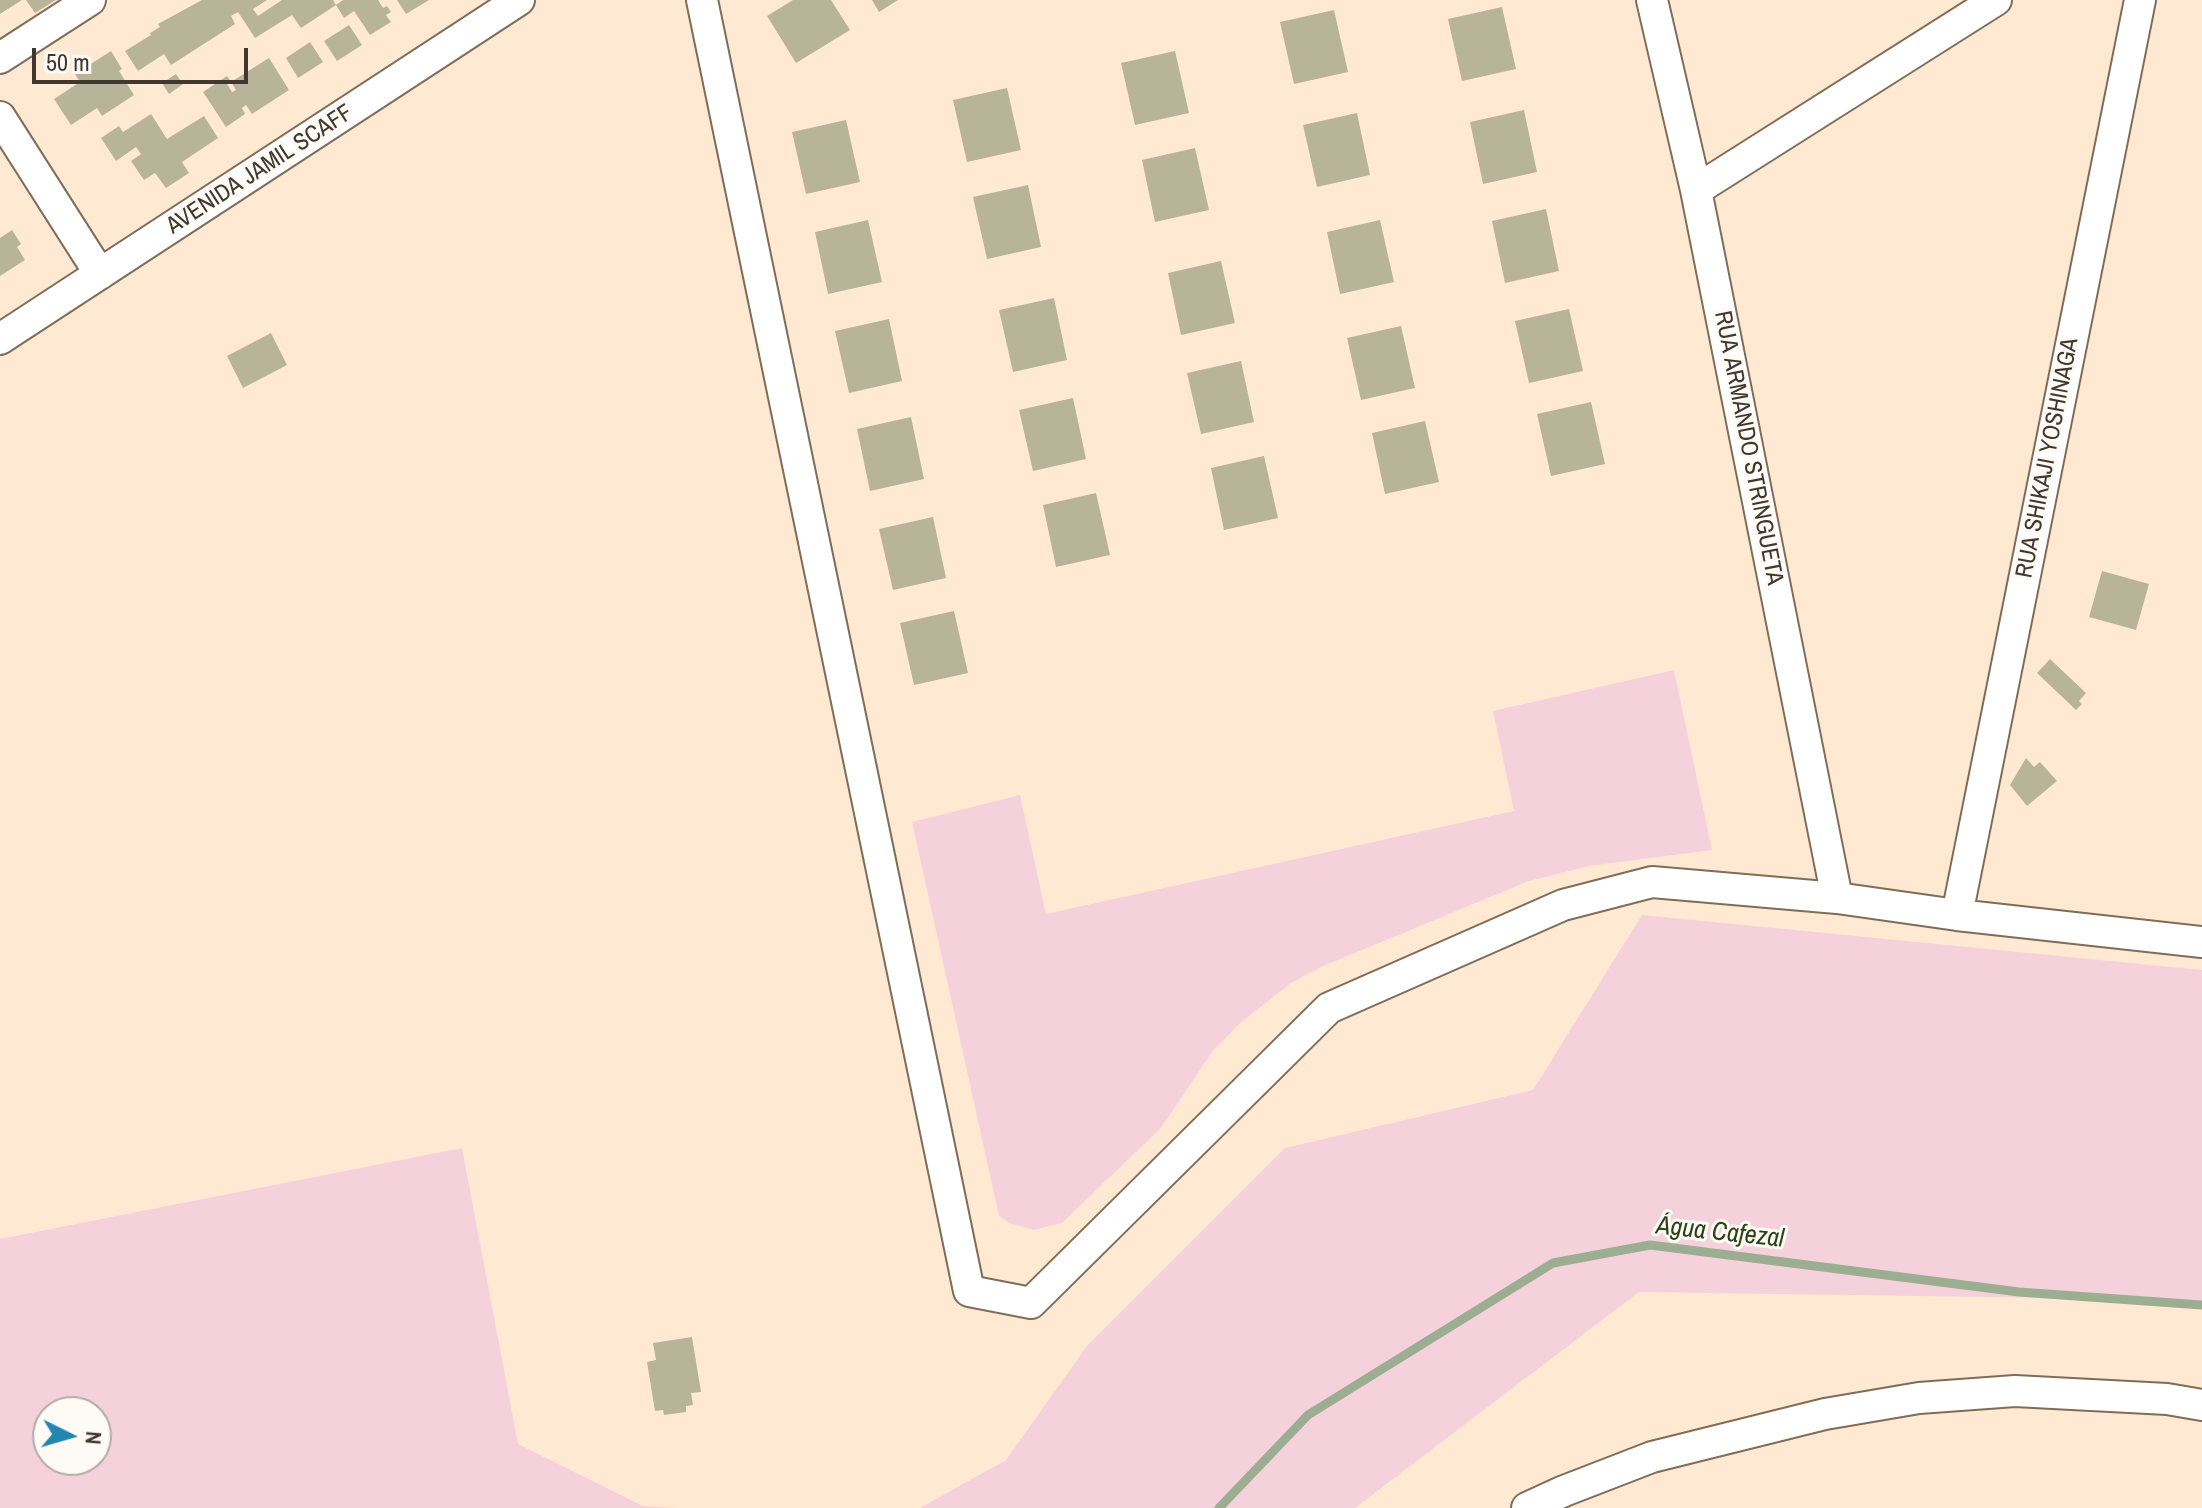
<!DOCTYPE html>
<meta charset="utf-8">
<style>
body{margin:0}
#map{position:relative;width:2202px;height:1508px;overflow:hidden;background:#ffe9d3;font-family:"Archivo Narrow",sans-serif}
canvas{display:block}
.north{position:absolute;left:32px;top:1396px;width:80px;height:80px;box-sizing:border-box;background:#fefaf5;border:2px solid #b2aca6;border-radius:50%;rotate:95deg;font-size:22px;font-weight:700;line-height:32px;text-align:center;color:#40372f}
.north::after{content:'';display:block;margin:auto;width:28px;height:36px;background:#2386b1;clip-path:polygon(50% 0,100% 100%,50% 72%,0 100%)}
.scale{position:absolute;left:32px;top:48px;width:216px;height:36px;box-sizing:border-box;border:4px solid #40372f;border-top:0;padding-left:10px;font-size:24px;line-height:28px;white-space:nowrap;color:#40372f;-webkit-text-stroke:6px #fefaf5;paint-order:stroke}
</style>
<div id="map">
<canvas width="2202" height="1508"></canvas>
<div class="north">N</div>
<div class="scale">50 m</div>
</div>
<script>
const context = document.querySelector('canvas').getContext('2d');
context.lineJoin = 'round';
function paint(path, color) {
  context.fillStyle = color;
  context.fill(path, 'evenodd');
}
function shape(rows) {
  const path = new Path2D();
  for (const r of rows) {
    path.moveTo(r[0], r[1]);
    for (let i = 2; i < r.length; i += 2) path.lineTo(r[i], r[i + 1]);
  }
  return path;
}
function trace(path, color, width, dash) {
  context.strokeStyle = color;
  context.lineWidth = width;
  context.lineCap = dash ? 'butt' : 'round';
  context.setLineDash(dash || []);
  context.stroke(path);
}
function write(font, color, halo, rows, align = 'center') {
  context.font = font + ' "Archivo Narrow",sans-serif';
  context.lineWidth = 6;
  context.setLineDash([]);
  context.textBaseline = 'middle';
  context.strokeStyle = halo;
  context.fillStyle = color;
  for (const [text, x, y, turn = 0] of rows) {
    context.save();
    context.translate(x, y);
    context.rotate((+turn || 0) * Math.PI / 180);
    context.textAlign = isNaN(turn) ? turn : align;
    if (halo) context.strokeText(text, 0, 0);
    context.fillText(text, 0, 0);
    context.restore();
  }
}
paint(shape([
 [1674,670,1712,850,1589,866,1529,881,1321,967,1291,983,1239,1024,1212,1052,1161,1128,1062,1223,1034,1230,1009,1223,999,1216,912,822,1020,795,1046,914,1514,811,1493,711],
 [1642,915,2202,970,2202,1305,2124,1299,1639,1292,1355,1508,920,1508,1006,1460,1087,1346,1285,1148,1533,1090],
 [462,1148,518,1444,643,1506,677,1508,0,1508,0,1239],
 [48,1412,96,1412,96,1460,48,1460]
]), '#f5d2db');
trace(shape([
 [1219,1508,1308,1415,1553,1263,1650,1245,2019,1292,2202,1305]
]), '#9cae91', 9);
paint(shape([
 [0,0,22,0,0,14],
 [26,0,56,0,35,13],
 [202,0,267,0,253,9,258,16,282,0,333,0,336,5,343,0,378,0,383,8,387,6,391,12,386,15,391,22,370,35,354,11,344,18,336,5,301,28,292,15,255,38,238,12,231,16,235,24,171,65,164,54,138,71,125,51,151,35,150,33,160,27,158,24],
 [397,0,429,0,406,14],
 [793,0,831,0,850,30,796,63,767,16],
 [872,0,898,0,879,12],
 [1502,7,1516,69,1462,81,1448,19],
 [1334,10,1348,72,1294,84,1280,22],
 [349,25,362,45,337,61,324,41],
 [310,42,323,62,298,78,286,58],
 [111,51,122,69,119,71,134,95,102,116,97,108,71,125,54,99,80,82,75,74],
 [1175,51,1189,113,1135,125,1121,63],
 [269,58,289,90,252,114,246,105,242,108,245,114,226,127,203,92,227,76,231,82,227,84,232,92,236,90,231,82],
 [176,74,183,84,169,94,162,83],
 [1007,88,1021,150,967,162,953,100],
 [1524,110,1537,172,1483,184,1470,122],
 [1357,113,1370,175,1317,187,1303,125],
 [151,114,167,139,204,116,218,138,182,162,189,173,166,188,155,173,144,180,131,161,141,154,136,147,116,161,101,138,119,126,123,132],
 [846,120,860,182,806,194,792,132],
 [1195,148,1209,210,1155,222,1142,160],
 [1028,185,1041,247,987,259,973,197],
 [1546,209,1559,271,1505,283,1492,221],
 [868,220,882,282,828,294,815,232],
 [1380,220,1394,282,1340,294,1327,232],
 [12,230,21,244,17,247,25,260,0,276,0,238],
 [1221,261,1235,323,1181,335,1168,273],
 [1054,298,1067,360,1013,372,999,310],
 [1569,309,1583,371,1529,383,1515,321],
 [889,319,902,381,849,393,835,331],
 [1401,326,1415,388,1361,400,1347,338],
 [271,333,287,365,243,388,227,356],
 [1241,361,1254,422,1201,434,1187,373],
 [1073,398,1086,459,1033,471,1019,410],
 [1591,402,1605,464,1551,476,1537,414],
 [911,417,924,479,870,491,857,429],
 [1425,421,1439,482,1385,494,1372,433],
 [1264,456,1278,518,1224,530,1211,468],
 [1096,493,1110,555,1056,567,1043,505],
 [933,517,946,578,893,590,879,529],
 [2102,571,2149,584,2136,630,2089,617],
 [954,611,968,673,914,685,900,623],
 [2050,659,2086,693,2079,701,2082,704,2076,710,2037,673],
 [2026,758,2034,767,2040,762,2057,781,2027,806,2010,785],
 [692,1337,701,1392,691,1393,693,1405,686,1406,686,1412,664,1415,663,1410,655,1411,647,1362,656,1360,653,1343]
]), '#b8b499');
const street = shape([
 [702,0,969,1291,1031,1303,1329,1008,1563,905,1652,882,1837,898,1957,915,2202,942],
 [1652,0,1696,190,1837,898],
 [0,58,90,0],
 [0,117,100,274],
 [1696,190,1996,0],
 [0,339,519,0],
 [1957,915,2140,0],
 [1527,1508,1564,1491,1652,1457,1825,1414,1919,1398,2015,1391,2167,1399,2202,1405]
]);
trace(street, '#7f6c59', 34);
trace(street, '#fff', 30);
write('24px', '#40372f', '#fefaf5', [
 ["AVENIDA JAMIL SCAFF",260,170,-33],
 ["RUA ARMANDO STRINGUETA",1748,448,79],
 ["RUA SHIKAJI YOSHINAGA",2048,458,-79]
]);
write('italic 26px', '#2a4216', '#fefaf5', [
 ["Água Cafezal",1720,1233,6]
]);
</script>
